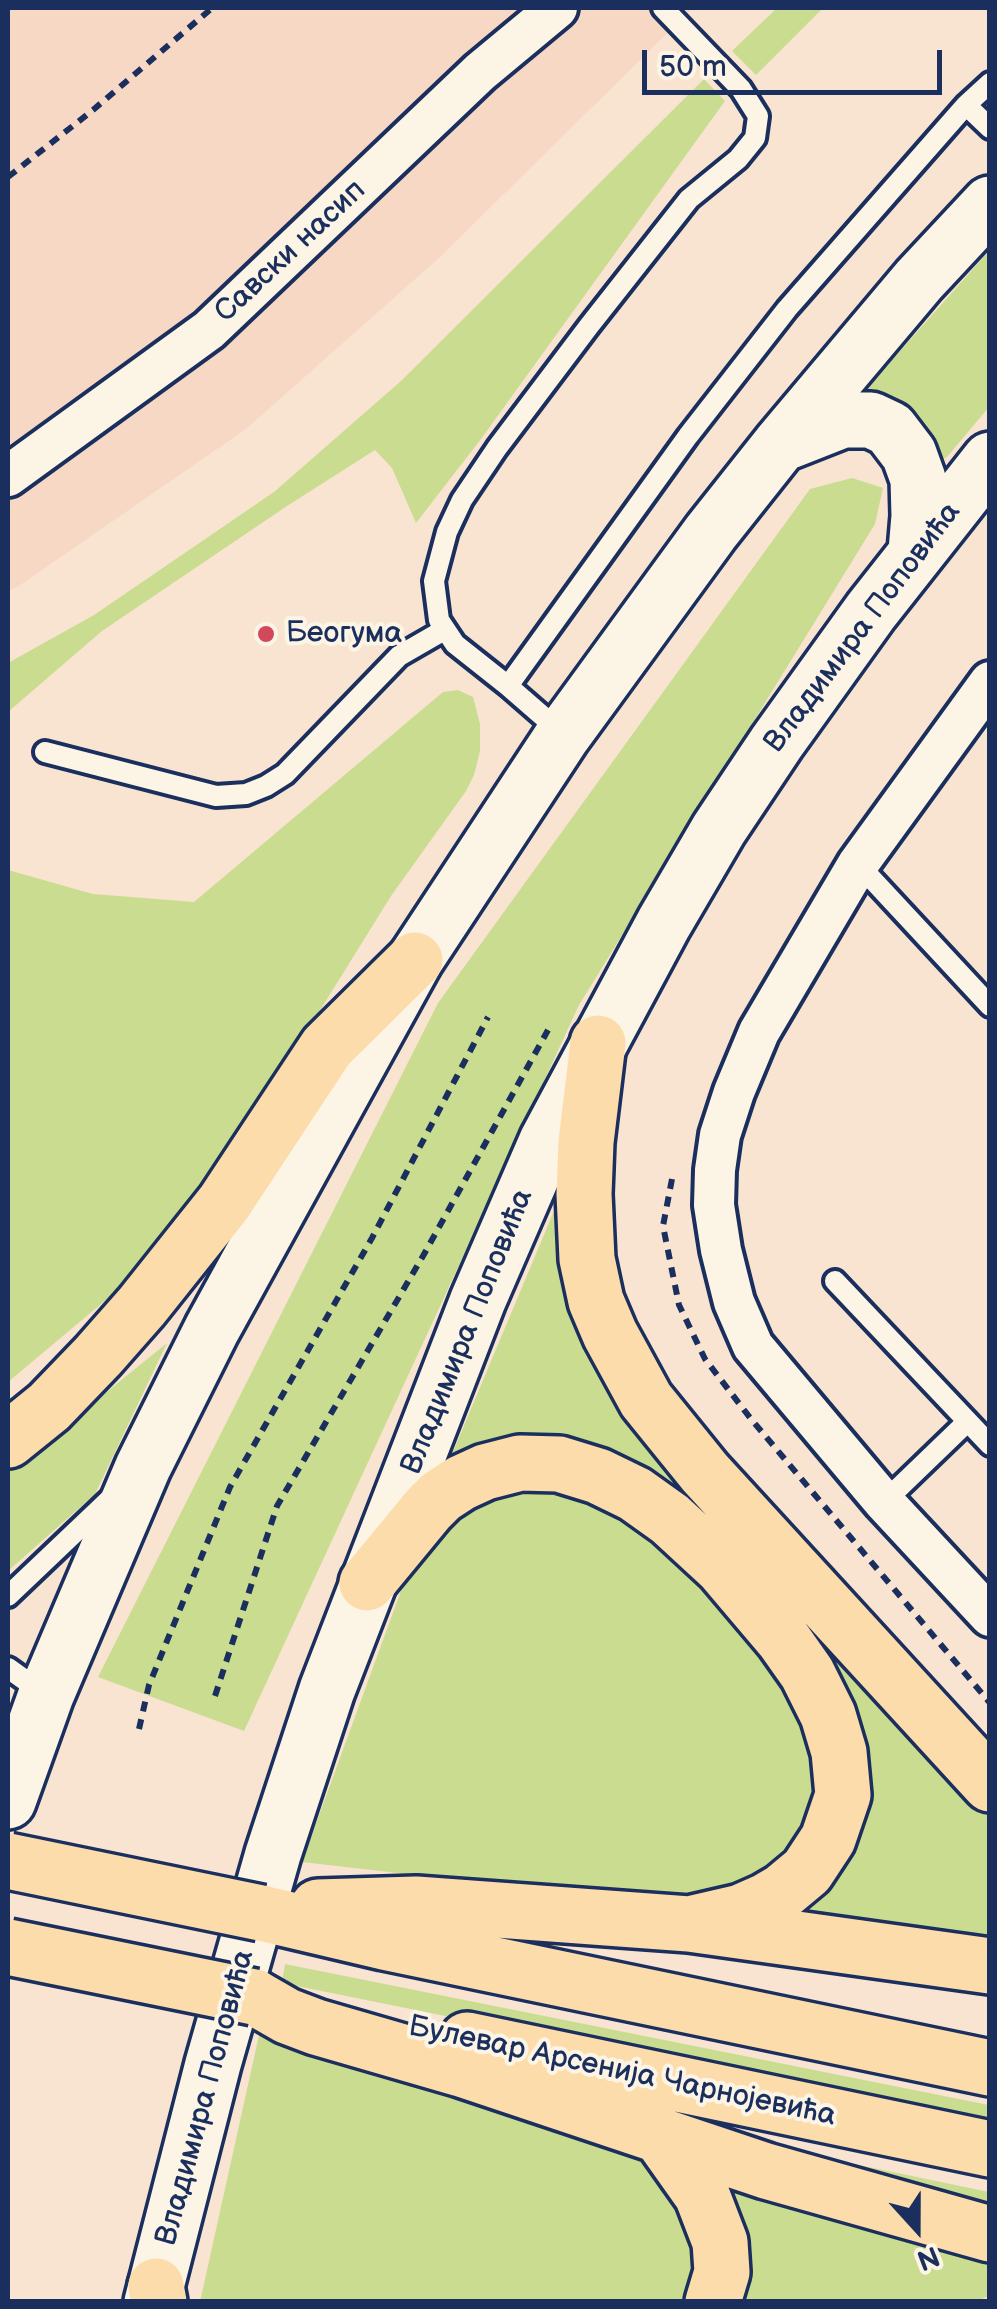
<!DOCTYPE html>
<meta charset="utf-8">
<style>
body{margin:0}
#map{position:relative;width:997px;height:2309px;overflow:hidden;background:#f9e4d2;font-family:"Balsamiq Sans",sans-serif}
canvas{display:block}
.frame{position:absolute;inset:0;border:10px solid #1b2f5e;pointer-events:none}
.north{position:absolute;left:867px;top:2179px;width:100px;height:100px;-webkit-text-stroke:8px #fcf5e5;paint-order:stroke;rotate:159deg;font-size:28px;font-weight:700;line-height:40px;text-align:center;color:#1b2f5e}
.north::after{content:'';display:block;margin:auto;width:35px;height:45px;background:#1b2f5e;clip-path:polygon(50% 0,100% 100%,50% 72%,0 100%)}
.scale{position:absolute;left:642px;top:50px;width:300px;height:45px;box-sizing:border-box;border:5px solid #1b2f5e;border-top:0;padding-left:12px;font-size:30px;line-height:35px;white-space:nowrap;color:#1b2f5e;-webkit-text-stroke:8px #fcf5e5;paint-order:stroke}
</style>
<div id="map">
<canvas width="997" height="2309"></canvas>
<div class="frame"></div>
<div class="north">N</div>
<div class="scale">50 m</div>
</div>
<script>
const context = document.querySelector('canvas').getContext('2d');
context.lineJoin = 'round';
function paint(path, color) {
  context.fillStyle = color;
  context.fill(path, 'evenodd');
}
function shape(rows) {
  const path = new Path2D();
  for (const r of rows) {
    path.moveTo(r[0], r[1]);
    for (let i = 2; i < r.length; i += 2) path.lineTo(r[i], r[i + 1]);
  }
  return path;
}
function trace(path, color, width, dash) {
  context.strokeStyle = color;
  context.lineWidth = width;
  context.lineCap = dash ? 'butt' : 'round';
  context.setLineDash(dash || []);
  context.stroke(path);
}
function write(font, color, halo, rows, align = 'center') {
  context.font = font + ' "Balsamiq Sans",sans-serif';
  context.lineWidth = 8;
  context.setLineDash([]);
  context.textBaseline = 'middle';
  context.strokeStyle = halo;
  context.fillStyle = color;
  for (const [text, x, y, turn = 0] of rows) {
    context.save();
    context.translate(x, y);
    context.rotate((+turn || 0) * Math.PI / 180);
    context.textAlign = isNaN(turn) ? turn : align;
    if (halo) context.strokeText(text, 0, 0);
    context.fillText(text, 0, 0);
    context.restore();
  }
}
paint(shape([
 [8,8,693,8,439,258,246,429,19,586,8,591]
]), '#f7d8c5');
paint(shape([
 [777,8,823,8,756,75,732,51],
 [704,79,725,101,481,439,416,523,392,468,375,450,287,506,102,631,8,712,8,663,94,615,274,492,401,381],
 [989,251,989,407,947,457,940,460,860,396],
 [852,478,883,488,875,524,579,1005,244,1731,98,1677,438,1003,810,489],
 [458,690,473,697,480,724,480,751,474,775,466,791,391,896,260,1107,119,1289,8,1382,8,870,93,894,194,902,443,692],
 [559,1199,569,1293,989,1808,989,1950,782,1917,863,1820,689,1510,450,1459],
 [167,1343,95,1494,8,1571,8,1472],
 [510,1481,588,1493,644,1532,711,1596,777,1671,799,1701,823,1792,805,1842,755,1885,685,1899,590,1895,302,1862,402,1588,418,1548,446,1515],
 [285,1964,989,2105,989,2126,282,1983],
 [259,2035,455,2083,621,2145,659,2175,680,2204,696,2244,697,2270,688,2301,200,2302],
 [705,2133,989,2192,989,2221],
 [720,2170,989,2249,989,2296,974,2302,738,2301]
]), '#cadc90');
const lane = shape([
 [966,105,990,83],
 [508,686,688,436,787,309,966,105,990,128],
 [562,733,508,686,455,644,439,620,434,581,447,532,462,500,497,448,589,326,689,199,738,159,755,138,758,116,741,89,663,8],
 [45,752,216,796,246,794,266,786,285,774,399,656,444,630],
 [858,864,990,1006],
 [835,1281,990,1445],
 [884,1502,967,1422],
 [8,1596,109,1500],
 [8,1668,43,1693]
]);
const street = shape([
 [8,476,209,330,480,72,557,8],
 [990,682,858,864,759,1032,734,1092,720,1135,715,1170,714,1205,721,1250,734,1302,753,1346,884,1502,990,1616]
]);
const secondary = shape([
 [782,444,843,420,871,420,890,429,909,454,918,479,919,516,916,551],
 [8,1801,46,1695,143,1467,212,1329,415,960,563,735,711,532,780,445,919,280,990,204],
 [152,2302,213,2064,273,1854,327,1690,478,1300,547,1141,664,923,719,829,777,742,871,611,990,460]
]);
const highway = shape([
 [598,1043,586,1142,584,1194,587,1259,596,1301,610,1334,646,1400,705,1473,990,1784],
 [8,1440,49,1407,98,1356,142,1306,224,1203,327,1047,415,960],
 [367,1583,428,1509,441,1496,461,1483,485,1472,520,1463,559,1464,598,1476,635,1494,670,1519,722,1567,783,1639,807,1673,828,1715,839,1752,843,1795,828,1839,807,1871,783,1891,766,1901,741,1912,689,1924],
 [318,1907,416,1904,689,1924,990,1966],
 [261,1913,384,1942,990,2068],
 [254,1997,287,2016,316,2027,461,2069,766,2171,990,2234],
 [467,2040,990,2149],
 [661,2137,702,2195,720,2242,722,2272,713,2302],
 [156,2286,159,2302]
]);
trace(lane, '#1b2f5e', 28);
trace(street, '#1b2f5e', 48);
trace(secondary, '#1b2f5e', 62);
trace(highway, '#1b2f5e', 62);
trace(shape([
 [8,177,93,110,212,8],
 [672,1179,663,1226,679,1305,705,1359,751,1419,990,1703],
 [215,1696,277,1506,423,1256,548,1030],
 [139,1729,149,1685,230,1487,372,1238,488,1017]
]), '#1b2f5e', 6, [10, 8]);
trace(lane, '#fcf5e5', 20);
trace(street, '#fcf5e5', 40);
trace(secondary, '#fcf5e5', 55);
trace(highway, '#fddcac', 55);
const highwayBridge = shape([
 [8,1861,261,1913],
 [8,1947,254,1997]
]);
trace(highwayBridge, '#1b2f5e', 62, []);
trace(highwayBridge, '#fddcac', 55);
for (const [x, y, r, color] of [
 [266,634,10,"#d1495b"]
]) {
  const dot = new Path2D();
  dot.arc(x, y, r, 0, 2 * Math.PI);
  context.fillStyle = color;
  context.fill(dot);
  trace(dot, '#fcf5e5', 4);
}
write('30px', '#1b2f5e', '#fcf5e5', [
 ["Савски насип",291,252,-43],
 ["Владимира Поповића",863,628,-53],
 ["Владимира Поповића",468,1332,-68],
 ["Булевар Арсенија Чарнојевића",622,2072,12],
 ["Владимира Поповића",206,2098,-75]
]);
write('30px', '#1b2f5e', '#fcf5e5', [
 ["Беогума",286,634]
], 'left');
</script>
